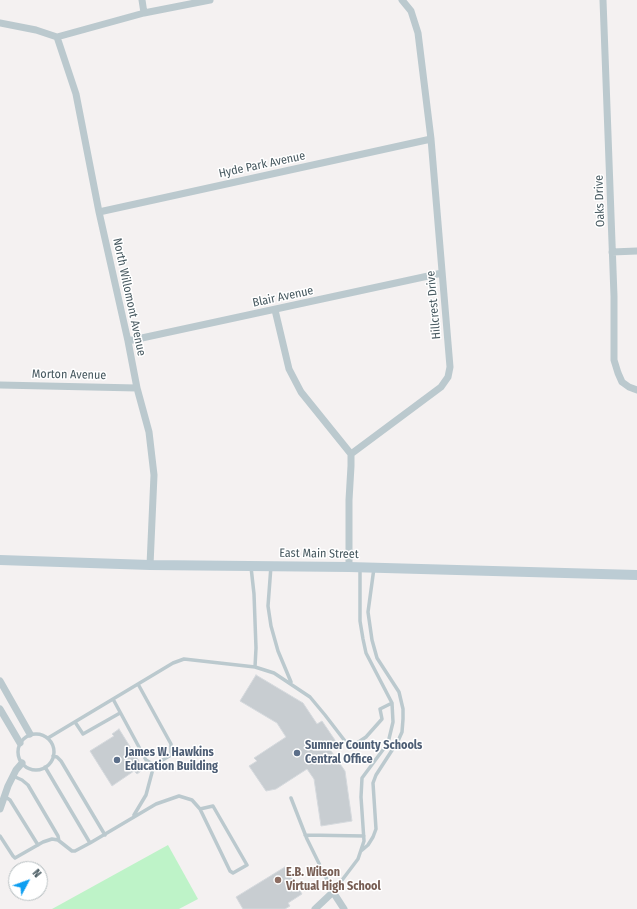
<!DOCTYPE html>
<style>
body{margin:0}
#map{position:relative;width:637px;height:909px;overflow:hidden;background:#f4f1f1;font-family:"Fira Sans Condensed",sans-serif}
canvas{display:block}
.north{position:absolute;left:8px;top:861px;width:40px;height:40px;box-sizing:border-box;background:#fff;border:1px solid #b5bdbf;border-radius:50%;rotate:49deg;font-size:11px;font-weight:700;line-height:16px;text-align:center;color:#475960}
.north::after{content:'';display:block;margin:auto;width:14px;height:18px;background:#0d9ef1;clip-path:polygon(50% 0,100% 100%,50% 72%,0 100%)}
</style>
<div id="map">
<canvas width="637" height="909"></canvas>
<div class="north">N</div>
</div>
<script>
const context = document.querySelector('canvas').getContext('2d');
context.lineJoin = 'round';
function paint(path, color) {
  context.fillStyle = color;
  context.fill(path, 'evenodd');
}
function shape(rows) {
  const path = new Path2D();
  for (const r of rows) {
    if (r.length === 3) {
      path.moveTo(r[0] + r[2], r[1]);
      path.arc(r[0], r[1], r[2], 0, 2 * Math.PI);
      continue;
    }
    path.moveTo(r[0], r[1]);
    for (let i = 2; i < r.length; i += 2) path.lineTo(r[i], r[i + 1]);
  }
  return path;
}
function trace(path, color, width, dash) {
  context.strokeStyle = color;
  context.lineWidth = width;
  context.lineCap = dash ? 'butt' : 'round';
  context.setLineDash(dash || []);
  context.stroke(path);
}
function write(font, color, halo, rows, align = 'center') {
  context.font = font + ' "Fira Sans Condensed",sans-serif';
  context.lineWidth = 3;
  context.setLineDash([]);
  context.textBaseline = 'middle';
  context.strokeStyle = halo;
  context.fillStyle = color;
  for (const [text, x, y, turn = 0] of rows) {
    context.save();
    context.translate(x, y);
    context.rotate((+turn || 0) * Math.PI / 180);
    context.textAlign = isNaN(turn) ? turn : align;
    if (halo) context.strokeText(text, 0, 0);
    context.fillText(text, 0, 0);
    context.restore();
  }
}
paint(shape([
 [168,845,198,899,179,909,52,909]
]), '#bef3c8');
const building = shape([
 [256,675,303,703,317,724,322,721,337,743,329,748,345,771,352,821,321,826,314,779,307,769,276,789,266,791,249,766,257,761,254,758,286,737,277,723,240,701,256,675],
 [119,729,144,769,137,774,134,771,112,786,90,751,114,736,112,734,119,729],
 [285,867,302,894,288,903,290,906,285,909,243,909,236,897,285,867]
]);
paint(building, '#c8cdd1');
trace(building, '#d5d9dd', 1);
trace(shape([
 [271,566,268,606,271,626,278,651,291,682],
 [251,567,254,594,256,648,255,667],
 [113,699,146,760,154,765,171,755,171,744,138,684],
 [75,722,83,734,120,713],
 [36,752,18],
 [48,738,173,663,184,659,255,667,274,673,310,697,325,715,348,745,357,743,366,737,382,719,380,709,392,703],
 [53,756,57,757,61,761,105,835],
 [45,767,90,843,156,804,179,796,192,800,200,809,230,871,233,873,247,865,213,806,200,809],
 [13,776,22,780,28,785,58,836,59,841],
 [4,796,10,800,38,845],
 [291,798,307,839,333,892,358,859,364,841,361,797,362,778,388,743,393,722,392,703,366,653,363,639,360,621,360,569],
 [134,815,146,795,154,765],
 [305,835,364,836],
 [0,836,13,856,15,858,43,842,52,839,58,840,72,851,75,851,90,843],
 [361,851,368,845,373,837,376,829,373,783,376,775,398,741,402,732,403,719,403,709,399,692,377,658,372,640,368,612,374,568]
]), '#bbc9ce', 3.5);
trace(shape([
 [142,0,144,13],
 [603,0,614,296,614,360,618,373,622,382,629,387,637,390],
 [0,23,36,30,57,37],
 [57,37,76,94,99,212,128,341,137,388,149,432,154,475,150,565],
 [57,37,144,13,210,0],
 [99,212,431,139],
 [612,252,637,251],
 [275,310,289,369,301,392,351,454],
 [128,341,442,273],
 [0,385,137,388],
 [349,567,349,500,351,466,351,454,441,387,448,377,450,367,431,139,418,33,411,11,402,0],
 [0,681,30,734],
 [0,709,20,743],
 [0,809,8,786,16,770,22,763],
 [315,909,333,892,344,909]
]), '#bbc9ce', 7);
trace(shape([
 [0,560,150,565,349,567,637,575]
]), '#bcccd4', 10);
for (const [x, y, r, color] of [
 [297,753,4,"#5c6f8a"],
 [117,760,4,"#5c6f8a"],
 [278,880,4,"#8d6e63"]
]) {
  const dot = new Path2D();
  dot.arc(x, y, r, 0, 2 * Math.PI);
  context.fillStyle = color;
  context.fill(dot);
  trace(dot, '#fff', 1.5);
}
write('12px', '#475960', '#fff', [
 ["Hyde Park Avenue",262,165,-12],
 ["Oaks Drive",600,201,-92],
 ["North Willomont Avenue",129,297,78],
 ["Blair Avenue",283,297,-12],
 ["Hillcrest Drive",434,305,-95],
 ["Morton Avenue",69,375,1],
 ["East Main Street",319,554,1]
]);
write('bold 12px', '#4e5e75', '#fff', [
 ["Sumner County Schools",305,746],
 ["Central Office",305,760],
 ["James W. Hawkins",125,753],
 ["Education Building",125,767]
], 'left');
write('bold 12px', '#785e54', '#fff', [
 ["E.B. Wilson",286,873],
 ["Virtual High School",286,887]
], 'left');
</script>
